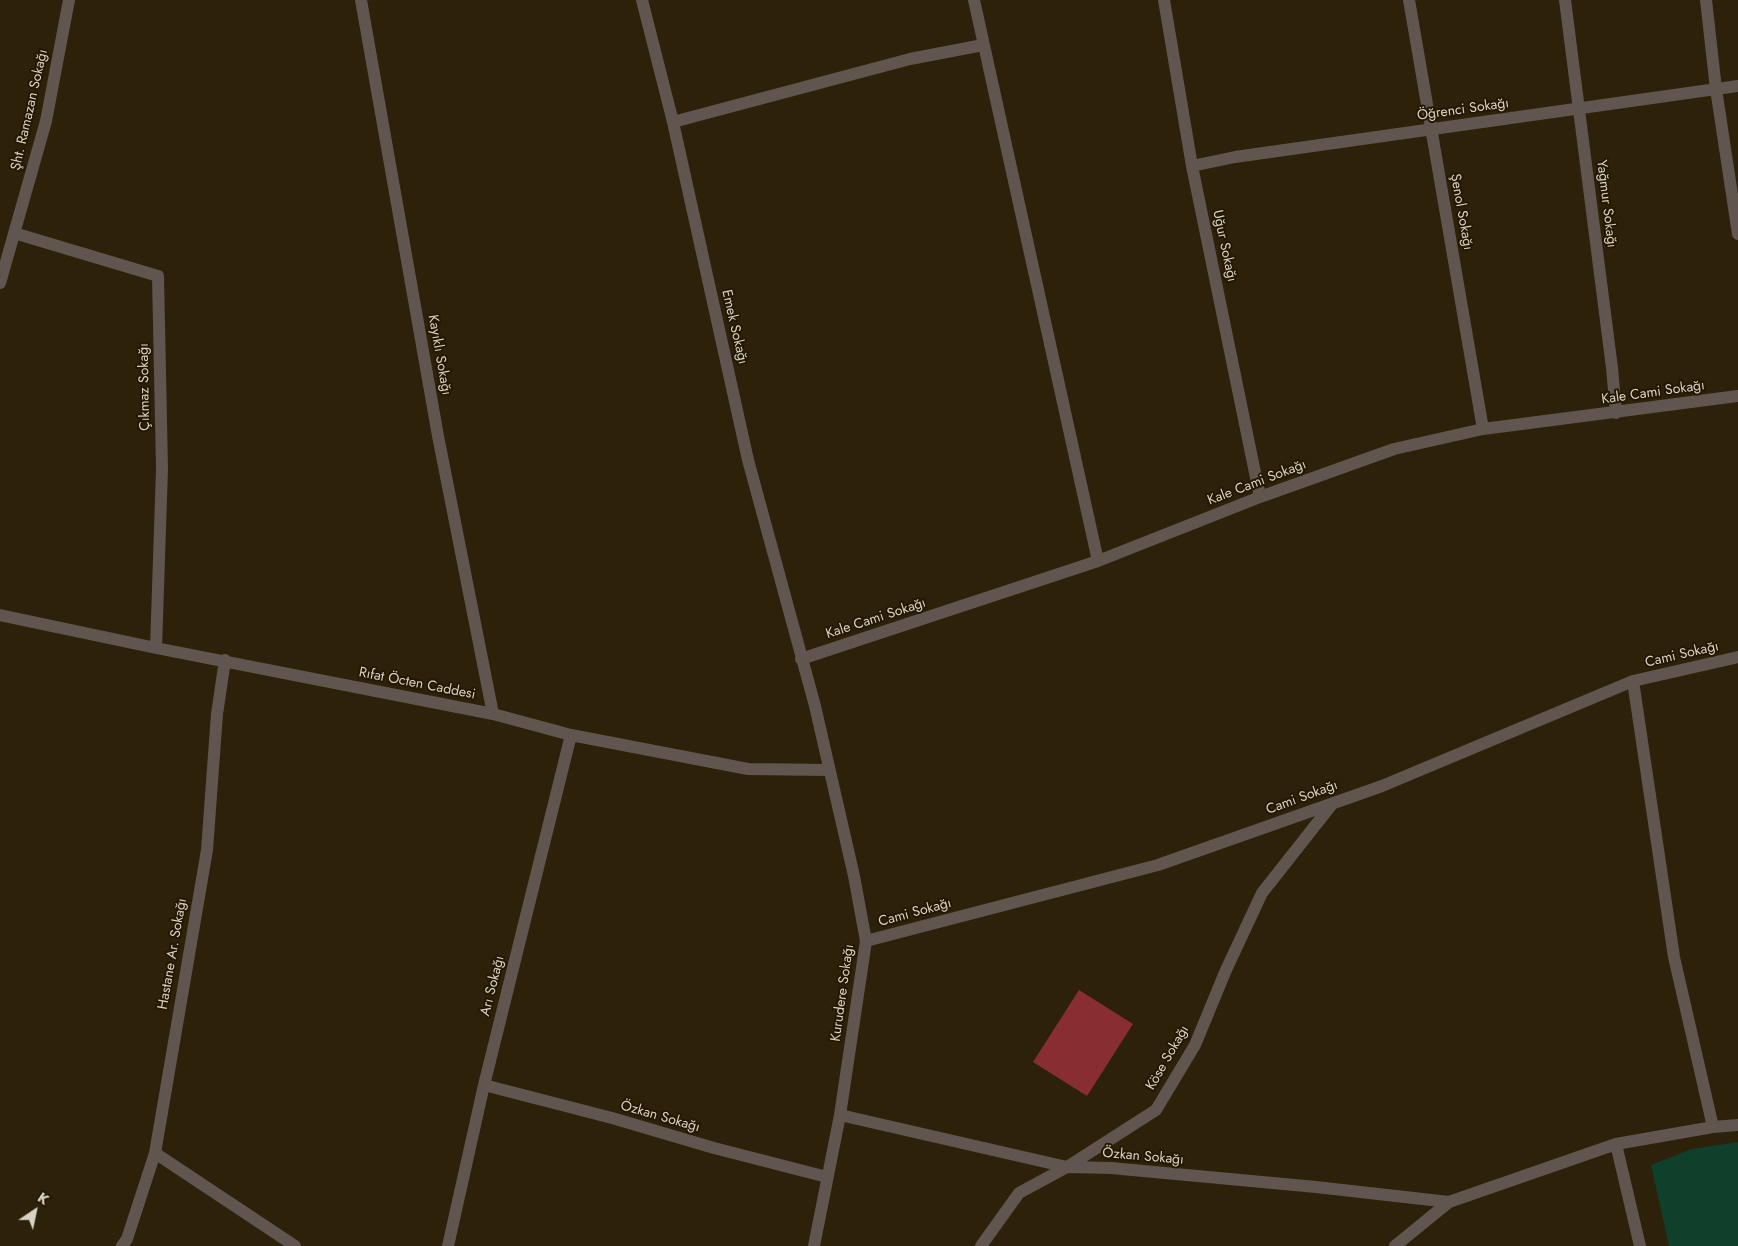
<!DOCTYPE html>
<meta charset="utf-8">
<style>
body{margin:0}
#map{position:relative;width:1738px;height:1246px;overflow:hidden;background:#2d210a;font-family:Jost,sans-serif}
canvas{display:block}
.north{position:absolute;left:10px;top:1186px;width:50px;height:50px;-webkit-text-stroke:4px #241802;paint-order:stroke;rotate:34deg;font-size:14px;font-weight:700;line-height:20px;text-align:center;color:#d9d2c4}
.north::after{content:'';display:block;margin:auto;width:18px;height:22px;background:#d9d2c4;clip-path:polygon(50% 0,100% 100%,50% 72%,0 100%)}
</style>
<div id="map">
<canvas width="1738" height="1246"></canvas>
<div class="north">K</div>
</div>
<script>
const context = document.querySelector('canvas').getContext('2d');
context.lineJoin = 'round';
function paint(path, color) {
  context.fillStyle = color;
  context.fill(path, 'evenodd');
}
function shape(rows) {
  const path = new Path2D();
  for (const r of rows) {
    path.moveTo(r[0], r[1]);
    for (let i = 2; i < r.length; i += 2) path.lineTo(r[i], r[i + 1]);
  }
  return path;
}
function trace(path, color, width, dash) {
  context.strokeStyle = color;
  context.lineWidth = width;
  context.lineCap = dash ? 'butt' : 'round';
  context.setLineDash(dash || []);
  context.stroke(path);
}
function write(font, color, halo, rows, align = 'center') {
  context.font = font + ' Jost,sans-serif';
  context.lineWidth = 4;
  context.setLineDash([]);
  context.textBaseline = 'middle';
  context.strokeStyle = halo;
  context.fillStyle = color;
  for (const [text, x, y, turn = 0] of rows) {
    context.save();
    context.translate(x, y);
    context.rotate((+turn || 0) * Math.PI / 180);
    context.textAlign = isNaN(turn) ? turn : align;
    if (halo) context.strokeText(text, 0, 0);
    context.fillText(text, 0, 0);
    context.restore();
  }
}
paint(shape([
 [1738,1142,1738,1246,1669,1246,1651,1165,1692,1149]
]), '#0f402c');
paint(shape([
 [1079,990,1133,1024,1087,1096,1033,1062]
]), '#882e30');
trace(shape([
 [361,0,438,436,493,714],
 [642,0,673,122,748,460,815,706,854,876,866,941,840,1115,814,1246],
 [974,0,1098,561],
 [1164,0,1192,166,1260,497],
 [1409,0,1483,429],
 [1565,0,1612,368,1616,413],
 [1706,0,1716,89,1738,234],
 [673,122,910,59,983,45],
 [1192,166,1235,157,1738,86],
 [14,233,158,276,162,469,156,648],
 [0,283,46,121,69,0],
 [0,615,156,648,493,714,571,735,748,769,828,770],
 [801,659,1098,561,1260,497,1394,449,1483,429,1738,396],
 [1633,681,1674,957,1713,1127],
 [866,941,1158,865,1382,786,1633,681,1738,657],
 [484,1085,612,1118,714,1148,827,1177],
 [840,1115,1067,1167,1111,1168,1316,1187,1449,1202],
 [1616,1144,1640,1246],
 [155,1153,295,1246],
 [122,1246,127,1239,155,1153,207,850,217,714,225,660],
 [448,1246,484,1085,571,735],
 [981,1246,1019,1193,1067,1167,1156,1110,1195,1045,1226,970,1262,893,1333,803],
 [1395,1246,1449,1202,1616,1144,1713,1127,1738,1125]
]), '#60554f', 12);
write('14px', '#d9d2c4', '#241802', [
 ["Şht. Ramazan Sokağı",30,110,-77],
 ["Öğrenci Sokağı",1463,110,-8],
 ["Yağmur Sokağı",1606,204,83],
 ["Şenol Sokağı",1461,212,80],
 ["Uğur Sokağı",1224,246,78],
 ["Emek Sokağı",734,327,77],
 ["Kayıklı Sokağı",439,355,80],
 ["Çıkmaz Sokağı",145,387,-91],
 ["Kale Cami Sokağı",1653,393,-8],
 ["Kale Cami Sokağı",1257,483,-21],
 ["Kale Cami Sokağı",876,619,-18],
 ["Cami Sokağı",1682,655,-13],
 ["Rıfat Öcten Caddesi",417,684,11],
 ["Cami Sokağı",1302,798,-20],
 ["Cami Sokağı",915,913,-15],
 ["Hastane Ar. Sokağı",173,954,-80],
 ["Arı Sokağı",493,986,-76],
 ["Kurudere Sokağı",843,993,-82],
 ["Köse Sokağı",1168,1058,-60],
 ["Özkan Sokağı",660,1117,16],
 ["Özkan Sokağı",1143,1157,5]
]);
</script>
